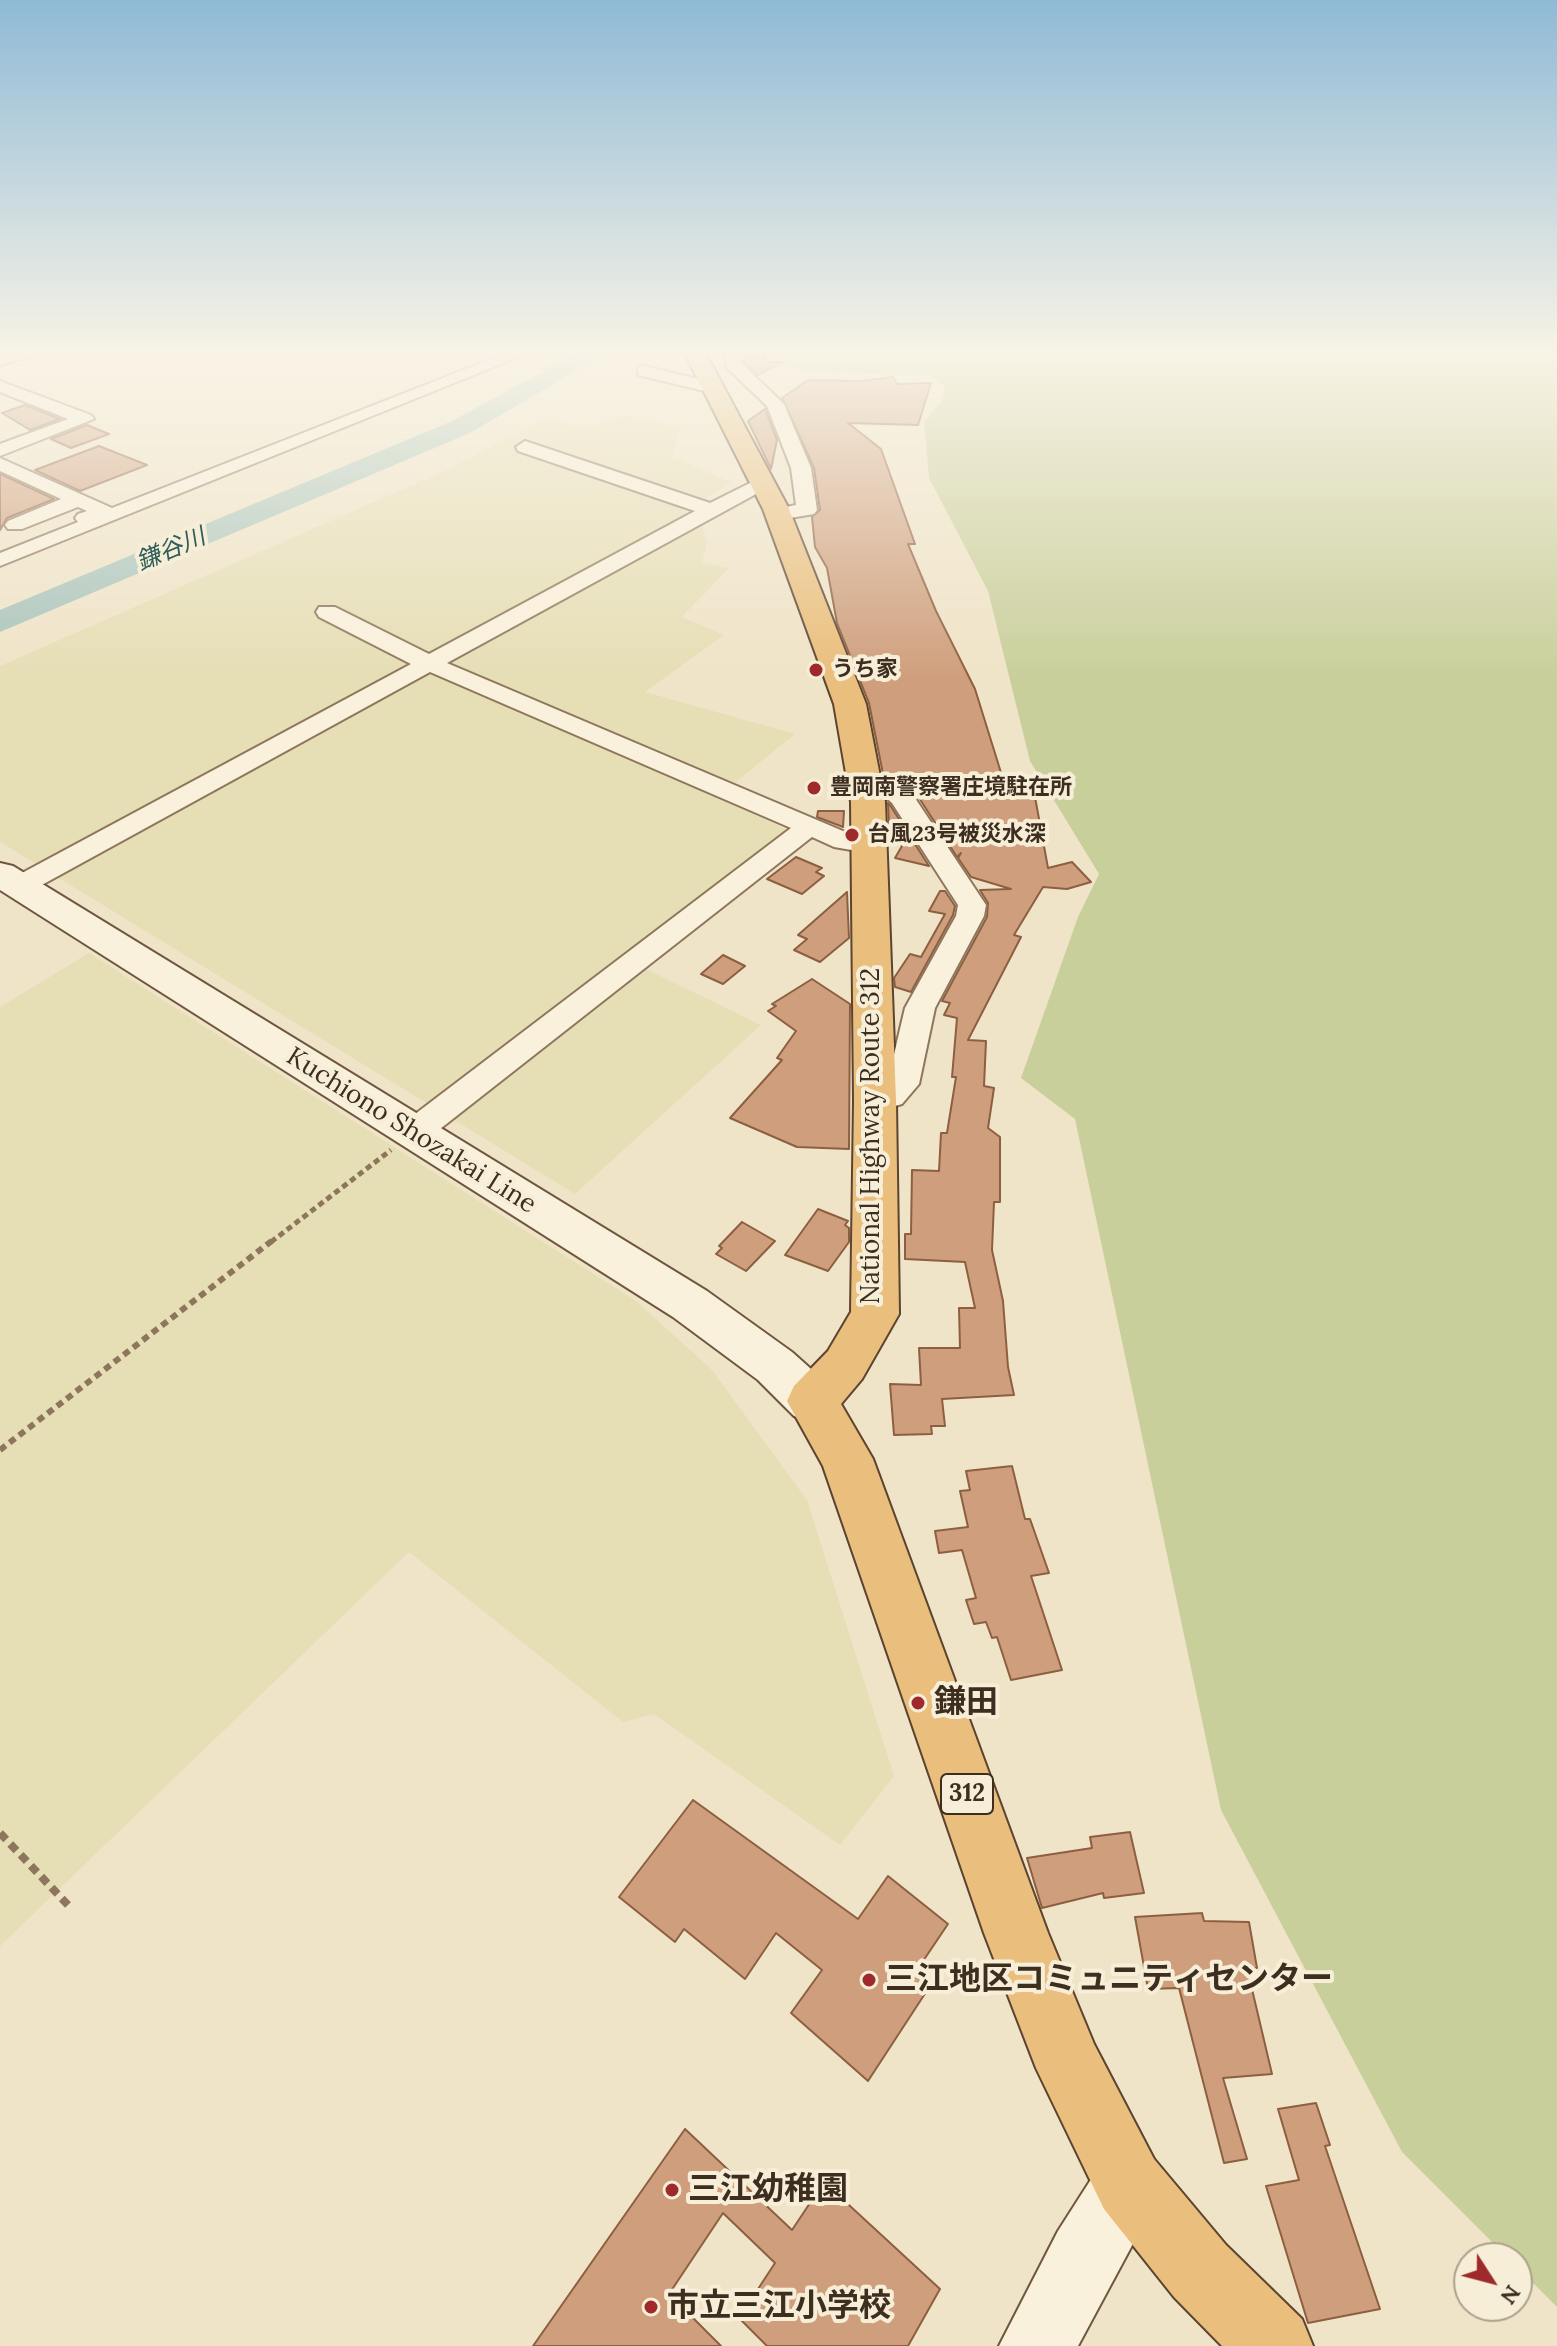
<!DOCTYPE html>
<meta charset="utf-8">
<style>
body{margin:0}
#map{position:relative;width:1557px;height:2346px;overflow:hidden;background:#f0e4c8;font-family:Lora,serif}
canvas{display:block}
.north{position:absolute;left:1453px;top:2242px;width:80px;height:80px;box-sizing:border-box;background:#f7eed8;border:2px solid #ada18e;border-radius:50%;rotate:126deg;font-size:22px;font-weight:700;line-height:32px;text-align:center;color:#3d2e20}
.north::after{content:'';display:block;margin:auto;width:28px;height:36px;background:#9e2a2b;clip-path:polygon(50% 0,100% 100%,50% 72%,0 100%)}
</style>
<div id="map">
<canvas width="1557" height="2346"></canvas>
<div class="north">N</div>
</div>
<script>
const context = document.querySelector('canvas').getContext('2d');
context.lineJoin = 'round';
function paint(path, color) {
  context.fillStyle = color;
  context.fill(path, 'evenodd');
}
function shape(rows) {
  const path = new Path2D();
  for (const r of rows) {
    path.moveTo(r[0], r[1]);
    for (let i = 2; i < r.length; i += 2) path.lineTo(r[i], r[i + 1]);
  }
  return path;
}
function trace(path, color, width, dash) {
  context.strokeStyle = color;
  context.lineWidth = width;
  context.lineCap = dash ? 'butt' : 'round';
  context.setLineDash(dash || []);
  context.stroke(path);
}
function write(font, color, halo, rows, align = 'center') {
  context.font = font + ' Lora,"Noto Sans JP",serif';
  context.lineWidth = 8;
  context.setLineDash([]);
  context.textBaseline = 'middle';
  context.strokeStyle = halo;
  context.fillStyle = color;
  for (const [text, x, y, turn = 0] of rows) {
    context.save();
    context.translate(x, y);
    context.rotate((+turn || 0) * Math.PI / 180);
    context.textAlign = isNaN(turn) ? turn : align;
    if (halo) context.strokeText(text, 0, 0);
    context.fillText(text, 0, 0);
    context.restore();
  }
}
paint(shape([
 [626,416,681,428,672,457,732,482,685,511,703,527,707,542,702,563,729,568,682,617,724,635,645,692,795,734,716,798,788,830,625,959,761,1025,575,1194,0,842,0,666,442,472,546,418,583,429],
 [89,953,636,1301,712,1370,807,1500,894,1776,840,1845,654,1714,623,1722,409,1552,0,1946,0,1007]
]), '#e6deb5');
paint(shape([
 [799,350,1557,350,1557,2307,1517,2267,1517,2258,1508,2258,1402,2152,1221,1810,1075,1119,1021,1078,1078,917,1099,874,1030,761,988,591,929,478,924,422,942,400,945,387,931,376,806,372,781,364]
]), '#c9cf9b');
paint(shape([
 [583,350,612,350,470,433,0,632,0,610,452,421,583,350]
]), '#a9c4bc');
const building = shape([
 [745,354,766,356,764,362,783,362,758,375,744,362,745,354],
 [893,377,897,384,931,383,918,425,848,423,881,449,915,544,908,544,936,611,975,689,1003,779,1027,779,1033,786,1048,868,1072,862,1091,882,1067,889,1043,887,1017,930,1014,935,1021,937,968,1040,986,1041,984,1086,994,1088,988,1128,1000,1137,1000,1202,994,1202,992,1250,1003,1301,1008,1367,1014,1395,942,1399,945,1426,931,1426,932,1434,894,1435,890,1384,921,1385,919,1348,960,1348,959,1308,975,1308,965,1262,905,1259,905,1234,911,1234,912,1170,939,1171,941,1133,947,1133,956,1077,952,1077,957,1018,944,1015,950,1003,942,1001,987,917,988,903,980,890,1011,889,971,877,958,858,961,853,957,857,914,790,883,774,869,703,837,623,827,568,815,547,812,517,820,510,814,468,782,398,808,380,861,381,893,377],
 [25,405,60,419,30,430,2,413,25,405],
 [765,409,777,440,771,469,748,421,765,409],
 [87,425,109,434,71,448,51,439,87,425],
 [99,446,147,465,80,491,35,470,99,446],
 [0,474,54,499,7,518,0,530,0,474],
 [888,803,890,805,929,866,895,858,902,846,889,825,888,803],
 [818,811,844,811,843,827,817,817,818,811],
 [796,857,822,868,816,872,824,876,802,894,767,879,796,857],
 [940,891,945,891,955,906,953,915,911,992,895,987,894,978,910,954,921,957,945,914,929,911,940,891],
 [847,892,849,938,820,962,794,950,807,939,798,935,847,892],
 [723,955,745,966,723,984,701,974,723,955],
 [812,979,850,1004,849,1149,797,1147,730,1118,782,1060,777,1058,796,1031,768,1011,776,1006,772,1004,812,979],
 [818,1209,848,1221,845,1225,849,1228,849,1242,828,1271,785,1255,818,1209],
 [742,1222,775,1241,746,1271,716,1254,722,1248,719,1246,742,1222],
 [1012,1466,1025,1519,1030,1519,1049,1573,1031,1576,1062,1670,1011,1680,997,1637,992,1638,986,1622,974,1624,966,1600,976,1598,962,1550,939,1553,935,1531,968,1527,960,1491,970,1490,966,1471,1012,1466],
 [693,1800,858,1919,888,1876,948,1924,915,1973,930,1986,868,2081,791,2013,822,1970,776,1933,745,1979,684,1929,675,1942,619,1897,693,1800],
 [1130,1832,1144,1893,1104,1898,1103,1893,1042,1908,1027,1858,1092,1848,1090,1837,1130,1832],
 [1202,1913,1204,1921,1249,1922,1257,1968,1247,1968,1272,2074,1223,2078,1247,2159,1224,2163,1179,1988,1148,1989,1135,1917,1202,1913],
 [1316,2103,1330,2145,1325,2146,1380,2309,1308,2323,1266,2186,1299,2180,1278,2109,1316,2103],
 [685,2129,792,2230,824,2182,940,2289,908,2346,767,2346,739,2318,775,2263,723,2213,669,2294,721,2346,533,2346,685,2129]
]);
paint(building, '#cf9f7d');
trace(building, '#8d5f41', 2);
const minor = shape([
 [514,350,536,350,0,566,0,553,78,522,75,518,78,514,87,511,78,507,22,529,8,529,5,525,8,521,61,499,0,471,0,458,112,508,514,350],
 [724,350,740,350,741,363,784,404,811,468,817,510,814,514,778,520,768,514,771,510,796,505,791,468,767,406,727,368,724,350],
 [644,366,719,384,722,388,713,393,638,375,638,367,644,366],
 [0,381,91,415,94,419,0,456,0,444,68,419,0,392,0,381],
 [525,441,710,503,752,482,766,481,776,487,773,491,756,494,447,663,850,834,879,839,883,845,879,851,869,853,834,847,812,837,426,1140,414,1144,402,1140,397,1132,402,1124,791,828,430,672,29,892,19,894,9,892,5,886,9,880,411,664,319,617,316,612,319,607,335,607,429,654,695,511,518,451,516,447,525,441],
 [863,770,900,784,911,792,986,905,984,916,935,1008,919,1084,902,1104,875,1112,864,1109,859,1101,864,1093,880,1088,888,1080,905,1008,956,916,958,905,892,803,882,794,854,783,850,778,854,773,863,770]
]);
const tertiary = shape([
 [10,350,41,350,38,354,0,365,0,352,10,350]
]);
const secondary = shape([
 [0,863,13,866,707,1291,792,1352,830,1386,837,1401,830,1416,812,1422,794,1416,758,1380,673,1317,0,890,0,863],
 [1129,2148,1154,2159,1165,2184,1078,2346,999,2346,1058,2231,1104,2159,1129,2148]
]);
const trunk = shape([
 [683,350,704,350,789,509,866,704,885,802,896,1101,899,1314,862,1379,841,1404,873,1459,1048,1933,1094,2044,1154,2159,1226,2245,1302,2319,1313,2346,1222,2346,1174,2297,1104,2209,1036,2068,984,1933,823,1466,787,1401,794,1386,828,1351,851,1312,854,1101,851,802,834,704,763,509,683,350]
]);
trace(minor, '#8d765c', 4);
trace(tertiary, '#8d765c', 4);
trace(secondary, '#6f573f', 4);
trace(trunk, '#5b4430', 4);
trace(shape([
 [271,1242,391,1150]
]), '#8d765c', 5, [6, 4]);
trace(shape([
 [0,1450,273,1240]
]), '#8d765c', 6, [7, 5]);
trace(shape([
 [0,1833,68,1905]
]), '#8d765c', 8, [9, 6]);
paint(minor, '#faf1dc');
paint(tertiary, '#faf1dc');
paint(secondary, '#faf1dc');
paint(trunk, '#eabe7c');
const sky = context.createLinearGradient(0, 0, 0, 678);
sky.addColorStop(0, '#8fbad6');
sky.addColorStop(0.52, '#f8f3e6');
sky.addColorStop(1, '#f8f3e600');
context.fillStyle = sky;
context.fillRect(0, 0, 1557, 678);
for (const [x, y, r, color] of [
 [816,670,8,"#9e2a2b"],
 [814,788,8,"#9e2a2b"],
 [852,835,8,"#9e2a2b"],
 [918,1703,8,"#9e2a2b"],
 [869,1980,8,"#9e2a2b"],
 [672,2190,8,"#9e2a2b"],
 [651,2307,8,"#9e2a2b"]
]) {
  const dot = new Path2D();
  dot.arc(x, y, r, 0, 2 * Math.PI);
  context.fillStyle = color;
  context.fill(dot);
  trace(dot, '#f7eed8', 3);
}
write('bold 22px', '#3d2e20', '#f7eed8', [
 ["うち家",832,670],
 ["豊岡南警察署庄境駐在所",830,788],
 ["台風23号被災水深",868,835]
], 'left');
write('italic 24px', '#2f5d5a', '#f7eed8', [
 ["鎌谷川",171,550,-23]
]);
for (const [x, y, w] of [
 [967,1794,52]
]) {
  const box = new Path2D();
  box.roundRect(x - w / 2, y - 20, w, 40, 6);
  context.fillStyle = '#f7eed8';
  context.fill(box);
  trace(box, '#3d2e20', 2);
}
write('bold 24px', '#3d2e20', null, [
 ["312",967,1794]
]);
write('26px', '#3d2e20', '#f7eed8', [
 ["Kuchiono Shozakai Line",411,1131,32],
 ["National Highway Route 312",872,1136,-90]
]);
write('bold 32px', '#3d2e20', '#f7eed8', [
 ["鎌田",934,1703],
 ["三江地区コミュニティセンター",885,1980],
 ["三江幼稚園",688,2190],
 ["市立三江小学校",667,2307]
], 'left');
</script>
